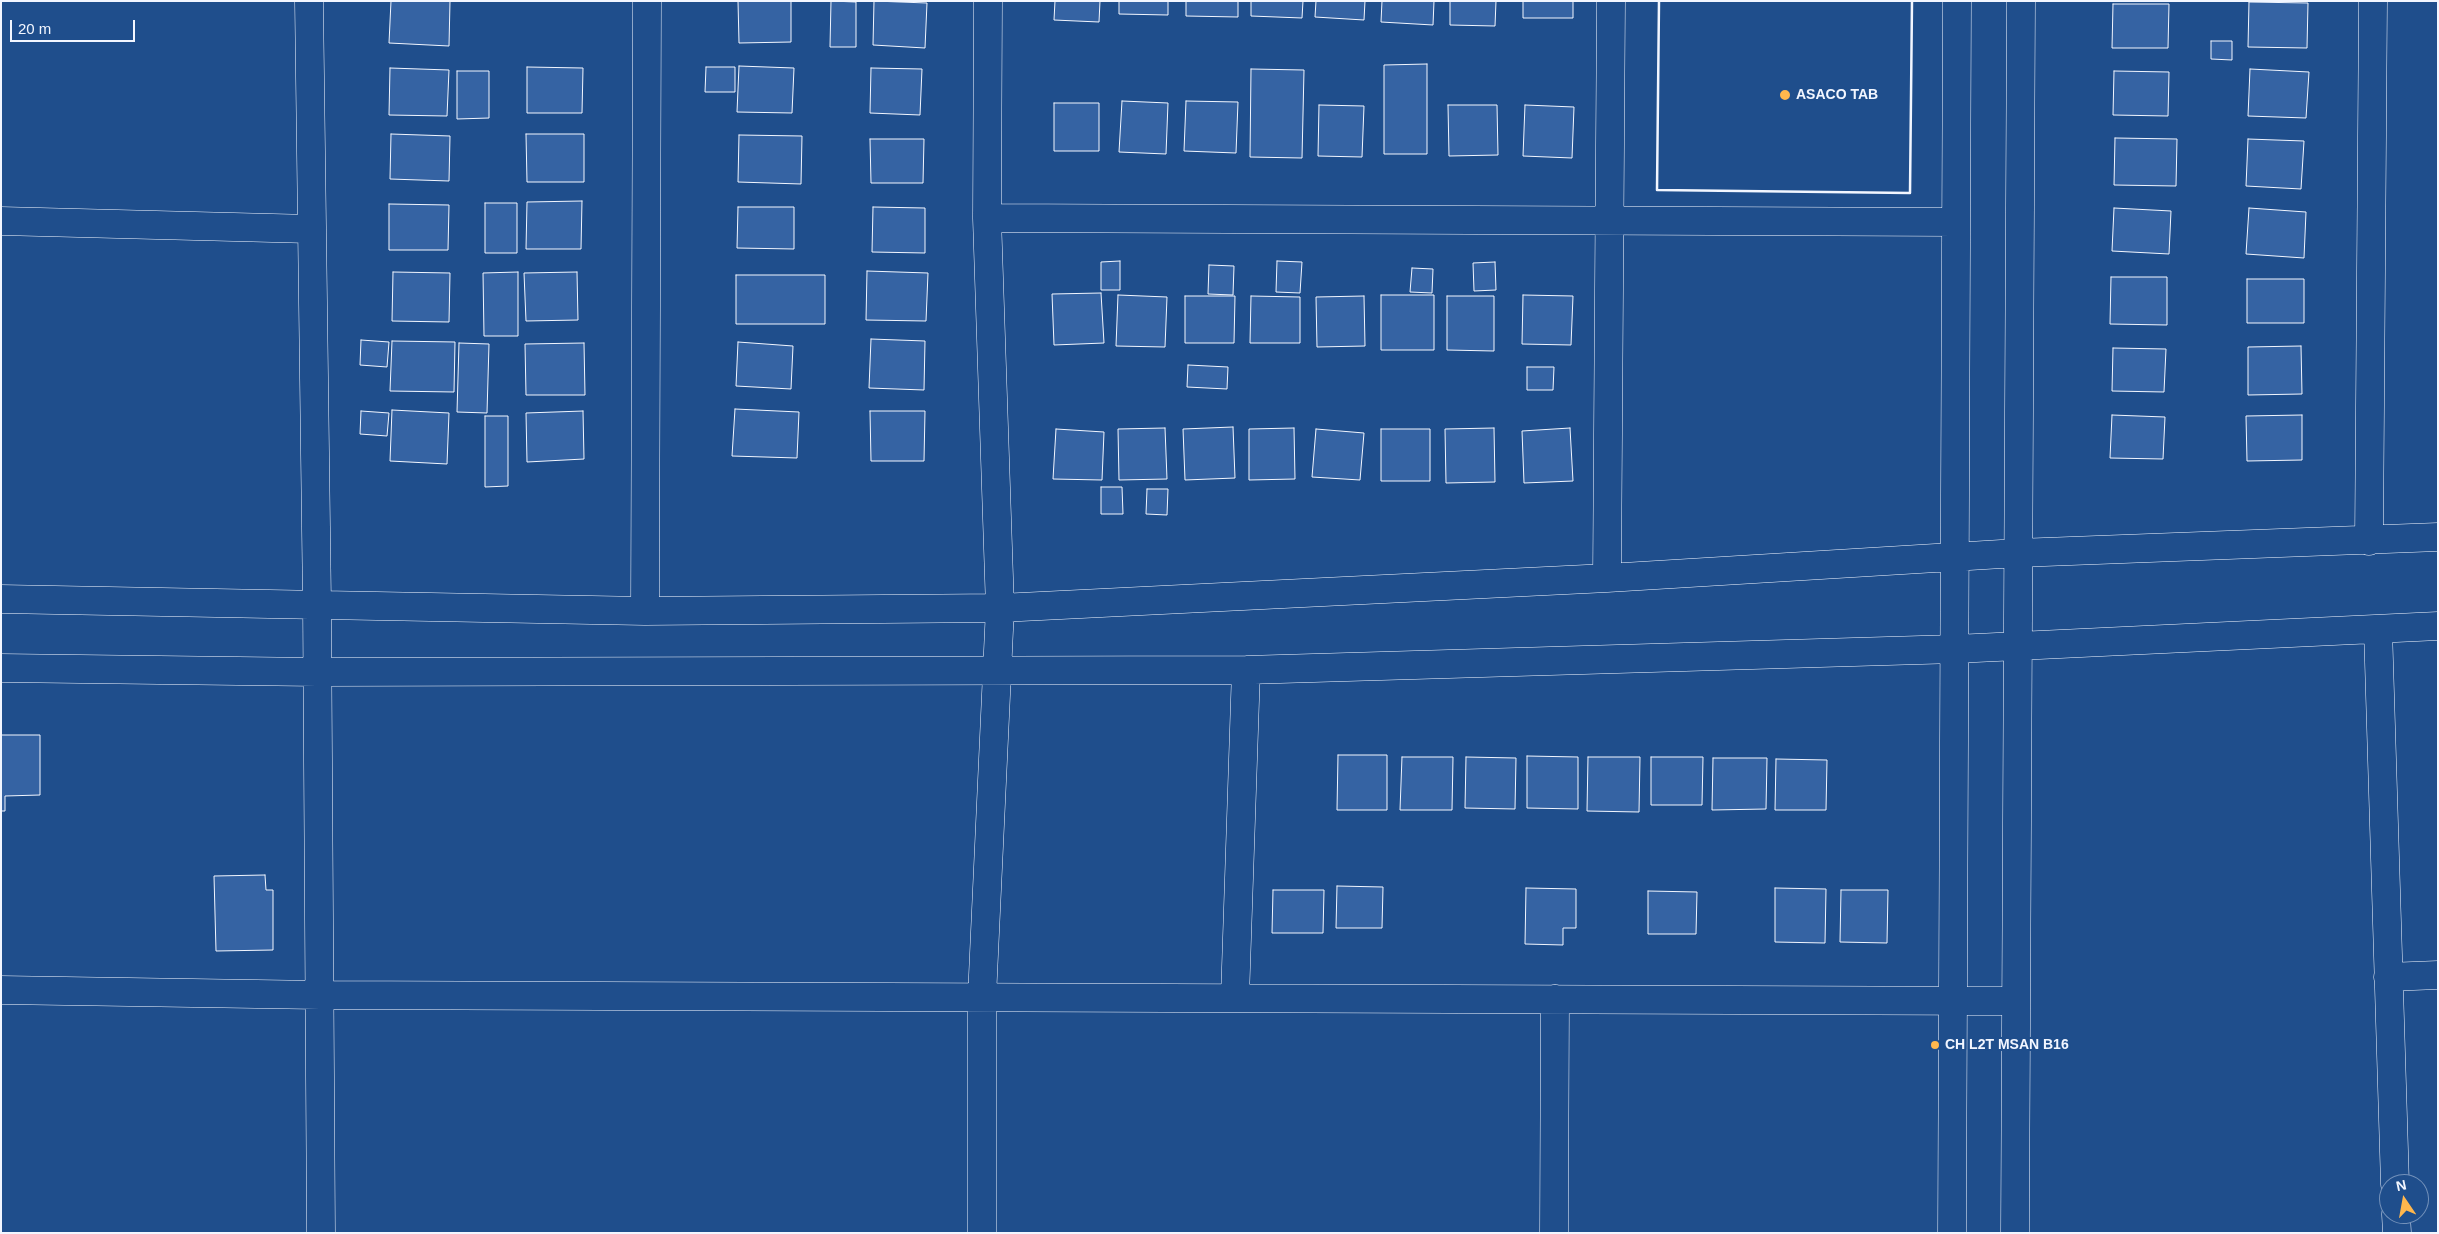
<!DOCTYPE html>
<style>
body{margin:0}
#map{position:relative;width:2439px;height:1234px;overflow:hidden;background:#1f4e8c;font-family:Helvetica,sans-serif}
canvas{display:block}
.frame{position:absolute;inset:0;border:2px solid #f2f6ff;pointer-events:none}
.north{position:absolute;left:2379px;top:1174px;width:50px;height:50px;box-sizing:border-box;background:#1f4e8c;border:1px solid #7391ba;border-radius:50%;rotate:348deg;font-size:14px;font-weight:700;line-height:20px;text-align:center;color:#f2f6ff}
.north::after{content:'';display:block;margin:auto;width:18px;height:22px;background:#ffb74d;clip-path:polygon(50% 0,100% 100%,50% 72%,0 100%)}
.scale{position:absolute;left:10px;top:20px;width:125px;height:22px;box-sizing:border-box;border:2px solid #f2f6ff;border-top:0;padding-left:6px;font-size:15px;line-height:18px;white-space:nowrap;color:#f2f6ff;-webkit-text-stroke:4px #1f4e8c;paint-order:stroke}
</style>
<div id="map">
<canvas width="2439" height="1234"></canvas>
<div class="frame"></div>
<div class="north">N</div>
<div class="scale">20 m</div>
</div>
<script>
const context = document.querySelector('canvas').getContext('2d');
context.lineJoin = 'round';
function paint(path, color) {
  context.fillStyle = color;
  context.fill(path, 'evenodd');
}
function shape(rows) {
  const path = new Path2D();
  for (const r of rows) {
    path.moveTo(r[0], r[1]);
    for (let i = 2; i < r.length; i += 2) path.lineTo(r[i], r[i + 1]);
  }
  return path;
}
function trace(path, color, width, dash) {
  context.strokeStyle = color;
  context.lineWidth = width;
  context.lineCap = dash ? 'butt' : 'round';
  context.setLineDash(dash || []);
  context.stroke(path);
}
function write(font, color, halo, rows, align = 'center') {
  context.font = font + ' Helvetica,sans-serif';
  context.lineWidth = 4;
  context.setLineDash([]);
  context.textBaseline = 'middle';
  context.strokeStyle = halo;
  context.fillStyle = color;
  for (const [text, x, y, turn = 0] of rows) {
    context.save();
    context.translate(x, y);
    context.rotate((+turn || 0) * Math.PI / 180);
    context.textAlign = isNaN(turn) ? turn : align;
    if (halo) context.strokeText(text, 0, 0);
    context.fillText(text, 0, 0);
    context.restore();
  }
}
const building = shape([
 [391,1,450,1,449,46,389,43,391,1],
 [738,1,791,1,791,42,739,43,738,1],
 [831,1,856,2,856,47,830,47,831,1],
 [874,1,927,3,925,48,873,45,874,1],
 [1055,1,1100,1,1099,22,1054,20,1055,1],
 [1119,1,1168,1,1168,15,1119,14,1119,1],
 [1186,1,1238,1,1238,17,1186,16,1186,1],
 [1251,1,1303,1,1302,18,1251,16,1251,1],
 [1316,1,1365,1,1364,20,1315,17,1316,1],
 [1382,1,1434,1,1433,25,1381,22,1382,1],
 [1450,1,1496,1,1495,26,1450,25,1450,1],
 [1523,1,1573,1,1573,18,1523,18,1523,1],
 [2249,2,2308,3,2307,48,2248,47,2249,2],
 [2113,4,2169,4,2168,48,2112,48,2113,4],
 [2211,41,2232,41,2232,60,2211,59,2211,41],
 [1427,64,1427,154,1384,154,1384,65,1427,64],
 [739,66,794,68,792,113,737,112,739,66],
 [527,67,583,68,582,113,527,113,527,67],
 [706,67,735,67,735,92,705,92,706,67],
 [390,68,449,70,447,116,389,115,390,68],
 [871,68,922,69,920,115,870,113,871,68],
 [1251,69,1304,70,1302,158,1250,157,1251,69],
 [2250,69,2309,72,2306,118,2248,116,2250,69],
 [457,71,489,71,489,118,457,119,457,71],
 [2114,71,2169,72,2168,116,2113,115,2114,71],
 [1122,101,1168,103,1166,154,1119,152,1122,101],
 [1186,101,1238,102,1236,153,1184,151,1186,101],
 [1054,103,1099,103,1099,151,1054,151,1054,103],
 [1319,105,1364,106,1362,157,1318,156,1319,105],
 [1448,105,1497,105,1498,155,1449,156,1448,105],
 [1525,105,1574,107,1572,158,1523,156,1525,105],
 [391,134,450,136,449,181,390,179,391,134],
 [526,134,584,134,584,182,527,182,526,134],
 [739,135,802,136,801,184,738,182,739,135],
 [2115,138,2177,139,2176,186,2114,185,2115,138],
 [870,139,924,139,923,183,871,183,870,139],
 [2248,139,2304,141,2301,189,2246,186,2248,139],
 [582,201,581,249,526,249,527,202,582,201],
 [485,203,517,203,517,253,485,253,485,203],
 [389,204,449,205,448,250,389,250,389,204],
 [738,207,794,207,794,249,737,248,738,207],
 [873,207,925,208,925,253,872,252,873,207],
 [2114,208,2171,211,2169,254,2112,251,2114,208],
 [2249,208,2306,212,2304,258,2246,254,2249,208],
 [1120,261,1120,290,1101,290,1101,262,1120,261],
 [1277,261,1302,262,1300,293,1276,292,1277,261],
 [1495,262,1496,290,1474,291,1473,263,1495,262],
 [1209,265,1234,266,1233,295,1208,294,1209,265],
 [1412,268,1433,269,1432,293,1410,292,1412,268],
 [867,271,928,273,926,321,866,320,867,271],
 [393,272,450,273,449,322,392,321,393,272],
 [518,272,518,336,484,336,483,273,518,272],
 [577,272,578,320,526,321,524,273,577,272],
 [736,275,825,275,825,324,736,324,736,275],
 [2111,277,2167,277,2167,325,2110,324,2111,277],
 [2247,279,2304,279,2304,323,2247,323,2247,279],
 [1101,293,1104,343,1054,345,1052,294,1101,293],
 [1118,295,1167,297,1165,347,1116,346,1118,295],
 [1381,295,1434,295,1434,350,1381,350,1381,295],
 [1523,295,1573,296,1571,345,1522,344,1523,295],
 [1185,296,1235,296,1234,343,1185,343,1185,296],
 [1251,296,1300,297,1300,343,1250,343,1251,296],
 [1364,296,1365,346,1317,347,1316,297,1364,296],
 [1447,296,1494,296,1494,351,1447,350,1447,296],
 [871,339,925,341,924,390,869,388,871,339],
 [361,340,389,342,387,367,360,365,361,340],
 [392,341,455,342,454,392,390,391,392,341],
 [738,342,793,346,791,389,736,386,738,342],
 [459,343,489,344,487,413,457,412,459,343],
 [584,343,585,395,526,395,525,344,584,343],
 [2301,346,2302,394,2248,395,2248,347,2301,346],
 [2113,348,2166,349,2164,392,2112,391,2113,348],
 [1188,365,1228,367,1227,389,1187,387,1188,365],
 [1527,367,1554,367,1553,390,1527,390,1527,367],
 [735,409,799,412,797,458,732,456,735,409],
 [392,410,449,413,447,464,390,461,392,410],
 [361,411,389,413,387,436,360,434,361,411],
 [583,411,584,459,527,462,526,413,583,411],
 [870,411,925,411,924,461,871,461,870,411],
 [2112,415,2165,417,2163,459,2110,458,2112,415],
 [2302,415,2302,460,2247,461,2246,416,2302,415],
 [485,416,508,416,508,486,485,487,485,416],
 [1233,427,1235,478,1185,480,1183,429,1233,427],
 [1165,428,1167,479,1119,480,1118,429,1165,428],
 [1294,428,1295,479,1249,480,1249,429,1294,428],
 [1494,428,1495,482,1446,483,1445,429,1494,428],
 [1570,428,1573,481,1524,483,1522,431,1570,428],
 [1056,429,1104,432,1102,480,1053,479,1056,429],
 [1316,429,1364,433,1360,480,1312,477,1316,429],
 [1381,429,1430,429,1430,481,1381,481,1381,429],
 [1101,487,1122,487,1123,514,1101,514,1101,487],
 [1147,489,1168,489,1167,515,1146,514,1147,489],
 [1,735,40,735,40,795,5,796,5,811,1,811,1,735],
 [1338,755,1387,755,1387,810,1337,810,1338,755],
 [1527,756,1578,757,1578,809,1527,808,1527,756],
 [1402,757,1453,757,1452,810,1400,810,1402,757],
 [1466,757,1516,758,1515,809,1465,808,1466,757],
 [1588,757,1640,757,1639,812,1587,811,1588,757],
 [1651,757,1703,757,1702,805,1651,805,1651,757],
 [1713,758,1767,758,1766,809,1712,810,1713,758],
 [1776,759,1827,760,1826,810,1775,810,1776,759],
 [265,875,266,890,273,890,273,950,216,951,214,876,265,875],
 [1337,886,1383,887,1382,928,1336,928,1337,886],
 [1526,888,1576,889,1576,928,1563,928,1563,945,1525,944,1526,888],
 [1775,888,1826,889,1825,943,1775,942,1775,888],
 [1273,890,1324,890,1323,933,1272,933,1273,890],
 [1841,890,1888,890,1887,943,1840,942,1841,890],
 [1648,891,1697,892,1696,934,1648,934,1648,891]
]);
paint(building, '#3563a3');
trace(building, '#f2f6ff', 1);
const minor = shape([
 [309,1,317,603,321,1233],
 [987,218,1956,222],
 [1,221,311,229],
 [2369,541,2373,1],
 [1607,578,1611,1],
 [1,599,645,611,1000,608,1607,578,2018,553,2438,537],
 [645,611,647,1],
 [2378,629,2395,1184],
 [1,668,317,672,1246,670,1955,649,2438,626],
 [2388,977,2438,975],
 [1,990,320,995,2016,1001],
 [1235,997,1246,670],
 [2396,1214,2397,1233],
 [982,1233,982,997,1000,608,987,218,988,1],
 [1554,1233,1555,999],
 [1952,1233,1957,1],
 [2015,1233,2021,1]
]);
trace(minor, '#f2f6ff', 29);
trace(minor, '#1f4e8c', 28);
trace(shape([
 [1659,1,1657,190,1910,193,1912,1]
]), '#f2f6ff', 2.5);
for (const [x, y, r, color] of [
 [1785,95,6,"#ffb74d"],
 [1935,1045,5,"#ffb74d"]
]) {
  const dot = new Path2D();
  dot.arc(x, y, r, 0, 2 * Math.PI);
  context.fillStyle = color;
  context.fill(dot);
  trace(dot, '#1f4e8c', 2);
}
write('bold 14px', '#f2f6ff', '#1f4e8c', [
 ["ASACO TAB",1796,95],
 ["CH L2T MSAN B16",1945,1045]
], 'left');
</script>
